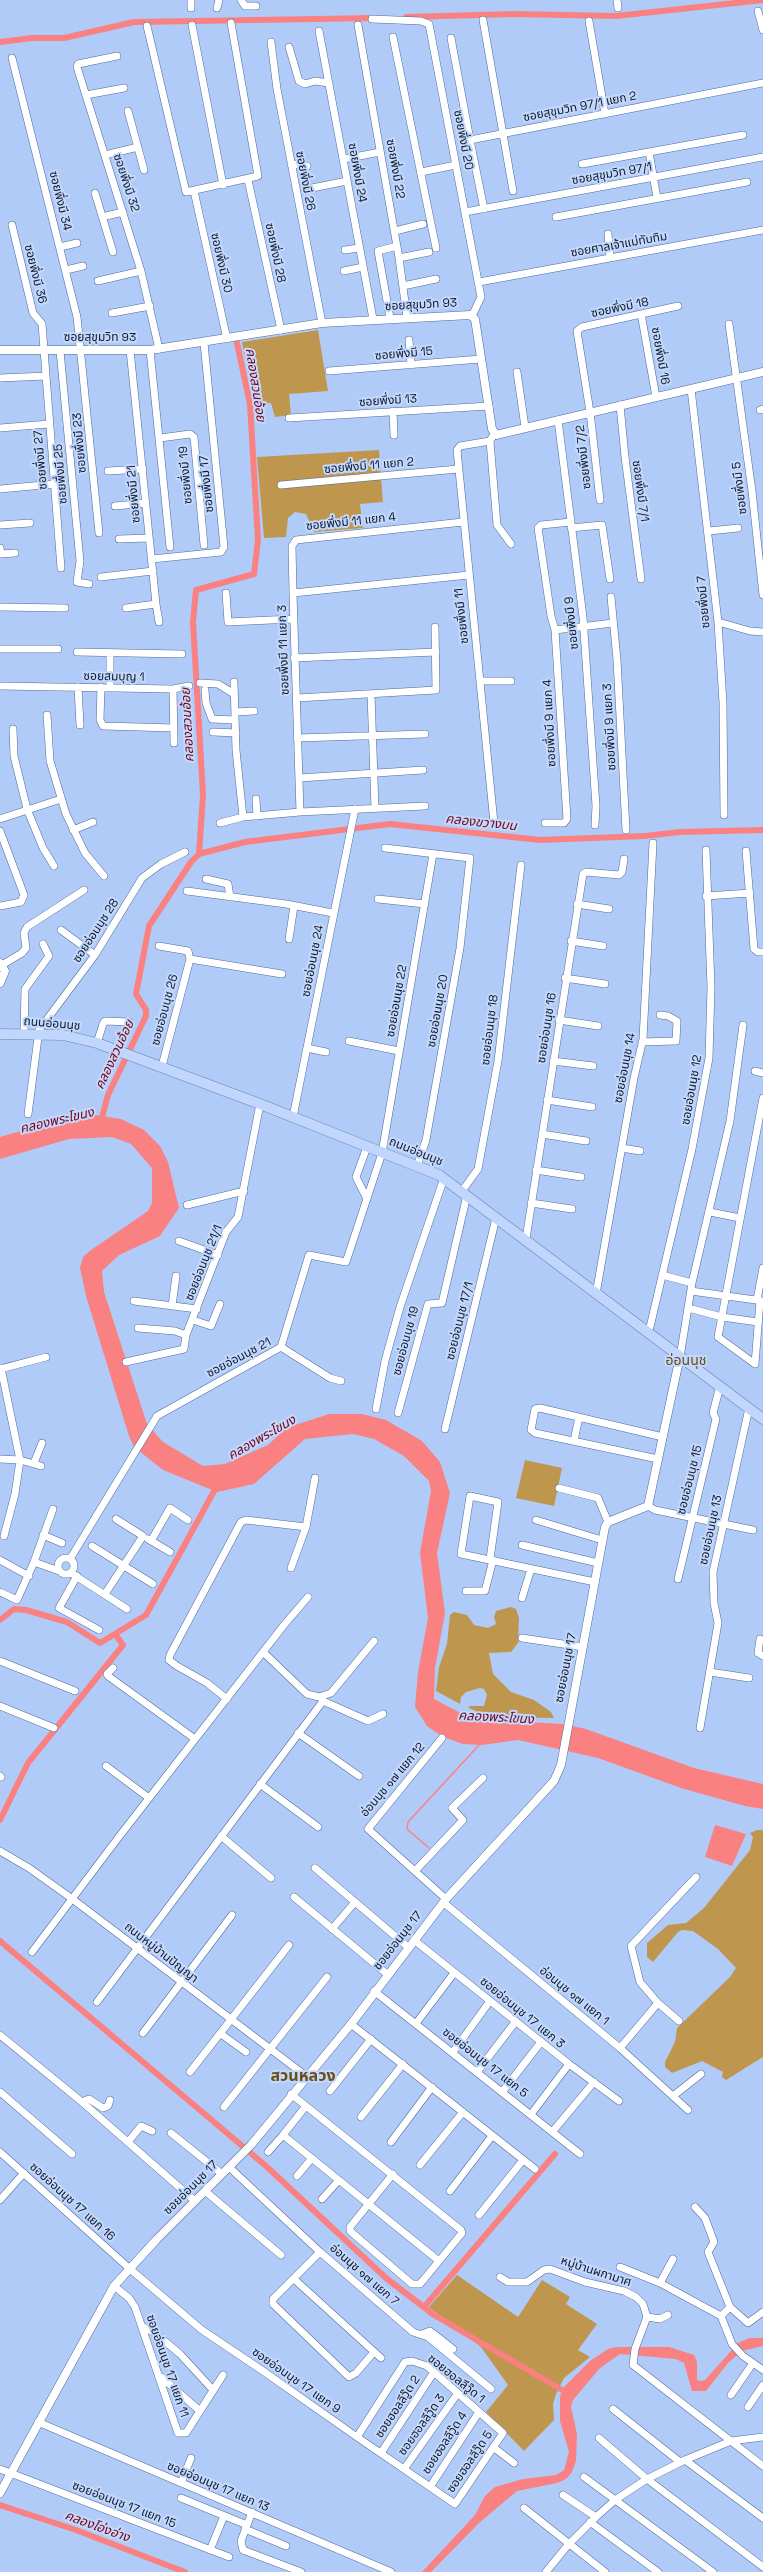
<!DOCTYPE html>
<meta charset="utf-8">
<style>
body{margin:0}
canvas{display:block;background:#b1cbf9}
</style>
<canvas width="763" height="2572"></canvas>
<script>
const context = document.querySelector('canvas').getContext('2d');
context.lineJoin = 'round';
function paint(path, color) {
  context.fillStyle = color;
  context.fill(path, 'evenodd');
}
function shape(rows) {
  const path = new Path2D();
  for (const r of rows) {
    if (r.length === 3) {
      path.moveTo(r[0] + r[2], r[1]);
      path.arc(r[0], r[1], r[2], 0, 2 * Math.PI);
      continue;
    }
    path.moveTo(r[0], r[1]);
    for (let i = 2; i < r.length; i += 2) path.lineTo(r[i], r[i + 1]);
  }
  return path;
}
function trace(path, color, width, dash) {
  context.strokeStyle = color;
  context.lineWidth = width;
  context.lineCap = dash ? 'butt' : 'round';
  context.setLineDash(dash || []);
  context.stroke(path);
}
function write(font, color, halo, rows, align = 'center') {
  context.font = font + ' "Space Grotesk","Noto Sans Thai",sans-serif';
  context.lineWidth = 4;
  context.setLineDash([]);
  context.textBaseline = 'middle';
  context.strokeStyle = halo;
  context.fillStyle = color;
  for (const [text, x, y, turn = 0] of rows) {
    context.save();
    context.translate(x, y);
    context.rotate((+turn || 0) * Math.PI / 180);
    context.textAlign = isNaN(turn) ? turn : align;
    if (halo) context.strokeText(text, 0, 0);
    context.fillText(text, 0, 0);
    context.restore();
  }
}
paint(shape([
 [318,330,328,391,289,394,291,415,275,417,271,403,255,405,242,342],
 [379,450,383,502,360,504,363,528,314,532,306,514,295,512,288,518,286,537,264,538,257,457],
 [525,1460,562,1468,554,1506,516,1498],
 [511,1607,516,1609,519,1618,518,1643,511,1652,489,1653,493,1674,511,1692,534,1700,551,1712,554,1718,489,1717,469,1708,469,1706,484,1706,487,1695,484,1689,480,1688,466,1692,461,1697,460,1704,436,1691,439,1667,447,1644,450,1615,454,1612,467,1615,474,1625,488,1628,496,1624,494,1617,496,1611],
 [757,1830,763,1830,763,2057,726,2080,722,2077,723,2072,702,2061,672,2073,665,2067,665,2062,675,2042,677,2028,730,1977,736,1968,718,1949,693,1931,682,1930,678,1932,653,1962,647,1957,647,1943,668,1925,686,1923,704,1908,750,1850,753,1837,750,1833],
 [457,2275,518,2317,542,2280,570,2297,566,2304,597,2324,578,2350,590,2357,564,2378,556,2394,553,2404,554,2420,524,2451,486,2412,508,2385,481,2347,429,2307]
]), '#be964e');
paint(shape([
 [82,1113,121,1119,144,1130,160,1146,168,1162,179,1208,160,1236,119,1255,102,1271,104,1292,147,1424,163,1442,203,1466,225,1464,268,1445,286,1428,329,1414,362,1414,386,1420,422,1441,440,1462,450,1493,437,1553,445,1613,435,1668,434,1699,472,1719,563,1724,586,1729,694,1768,763,1784,763,1809,745,1806,681,1788,598,1758,518,1740,482,1745,463,1744,443,1737,427,1726,415,1707,418,1672,428,1618,420,1553,431,1491,429,1481,404,1456,374,1439,353,1434,305,1439,254,1484,217,1492,163,1470,134,1447,129,1436,86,1296,80,1268,83,1257,91,1250,148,1211,152,1203,152,1168,131,1144,112,1137,69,1139,0,1159,0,1137],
 [715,1825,746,1834,732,1866,705,1857],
 [749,2338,763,2338,763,2346,742,2351,728,2363,706,2391,692,2391,684,2363,676,2359,620,2354,600,2368,573,2400,571,2407,577,2434,576,2461,572,2472,566,2479,557,2483,517,2491,479,2523,431,2572,422,2572,475,2515,485,2496,495,2487,523,2479,556,2475,564,2470,569,2452,560,2421,560,2396,565,2386,590,2361,608,2349,617,2347,669,2347,694,2355,697,2362,697,2380,701,2381,705,2380,738,2343]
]), '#fa8181');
trace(shape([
 [429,1848,407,1829,408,1822,480,1744]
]), '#fa8181', 1.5);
trace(shape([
 [406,17,514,14,616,16,763,0],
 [0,42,32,38,64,38,134,22,376,18],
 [199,854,245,842,390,824,540,840,645,836,680,832,763,830],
 [101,1121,108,1095,146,1016,146,1010,136,994,149,926,191,862,199,854,203,795,193,622,196,590,254,574,258,540,250,404,237,343],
 [0,1620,14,1609,26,1610,67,1622,100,1643,146,1615,218,1484],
 [0,1820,28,1763,123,1645,115,1634],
 [0,1941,266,2166,386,2278,434,2315,569,2394],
 [424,2307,555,2154],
 [0,2505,76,2530,185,2572]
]), '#fa8181', 6);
const minor = shape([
 [191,0,191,8],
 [241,0,245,6,256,6],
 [617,0,618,8],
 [217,8,219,0],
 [758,11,763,30],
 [372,19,421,21,429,24,481,297,472,316],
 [483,20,513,191],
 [589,21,605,114],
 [192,25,223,185],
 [358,25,399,258,407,317],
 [147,26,186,192,258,176,231,23],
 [319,31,373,319],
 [393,37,436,248],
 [451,38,470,140],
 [271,42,277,89,322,323],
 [289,47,299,81,305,84,315,81,329,83],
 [117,56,78,64,77,67,141,271,159,349],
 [12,58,77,317,99,533],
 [86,95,124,88],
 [128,111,144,170],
 [105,155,138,147],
 [344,159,380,152],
 [291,164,307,166],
 [582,164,649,152],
 [421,172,456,165],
 [248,180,281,330],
 [312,188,347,181],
 [194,191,227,339],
 [95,193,113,252],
 [657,198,649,152,743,135],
 [484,209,470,140,763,83],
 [465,212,763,157],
 [102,217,123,212],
 [556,217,747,182],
 [12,225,33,313,42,324,61,568],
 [395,231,423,224],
 [608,234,610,258],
 [60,247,77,243],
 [345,250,359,248],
 [399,258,429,252],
 [66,270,83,266],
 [344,271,363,267],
 [98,281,141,271],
 [479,282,763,230],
 [403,286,436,279],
 [112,313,150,306],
 [390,318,378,251,397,246],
 [642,319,656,397],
 [729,324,752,491,763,595],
 [409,340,411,365],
 [150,350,170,547],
 [60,351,80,561,77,582,89,584],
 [329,371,481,359],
 [517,372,525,427],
 [0,378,46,376],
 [691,389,718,622,723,703,724,815],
 [620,405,625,457,641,579],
 [760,410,763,409],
 [393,411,394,435],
 [289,418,489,406],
 [558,420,583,617,596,806,595,825],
 [0,428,49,424],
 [494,434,490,441,460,446,457,450,494,823],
 [160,438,190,434,194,437,204,545],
 [490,441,497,525,511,544],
 [108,471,143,469],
 [281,485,458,469],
 [0,489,54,484],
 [600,500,590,412,577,331,582,327,678,306],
 [115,506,146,503],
 [0,525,30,523],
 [571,528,602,525,610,579],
 [709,531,738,528],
 [119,539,149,538],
 [0,548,1,554,15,553],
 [152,559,221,552,224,547,204,343],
 [101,577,153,571],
 [226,593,228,622,293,619],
 [293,593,292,546,296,540,463,522],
 [611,597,617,660,626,830],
 [156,604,159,622],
 [0,607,65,608],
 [126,608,156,604,130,350],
 [718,622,750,631,763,632],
 [555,630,551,616,538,528,541,525,571,522],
 [0,649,58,649],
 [77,652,182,654],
 [294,658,436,652],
 [480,681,511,681],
 [234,682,236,750,243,817],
 [200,683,218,684,234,694],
 [0,686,173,689,174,743],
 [78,687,80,725],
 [101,687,100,720,103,726,174,728],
 [110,687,110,653],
 [173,689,189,686],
 [205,690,206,703,212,719,235,720],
 [371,694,375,808],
 [297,698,436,690,435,627],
 [235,712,254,711],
 [47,715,50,761,66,814,85,853,104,876],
 [13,729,14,756,27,809,43,848,54,866],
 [213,732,236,733],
 [297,738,425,734],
 [299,778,423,770],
 [256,799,257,816],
 [300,812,293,593,469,575],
 [0,819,61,799],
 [220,823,243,817,300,812,425,806],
 [545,823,564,823,567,819,555,630,613,623],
 [73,830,93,822],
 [0,831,24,895,21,902,0,906],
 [385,848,470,858,460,948,426,1140,417,1166],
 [746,851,754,949,758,952,763,952],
 [206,879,228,884,230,897],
 [187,891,286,904,333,913],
 [706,896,750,893],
 [378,899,425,904],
 [577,904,609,909],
 [61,930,95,955],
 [289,939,294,906],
 [571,941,603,946],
 [159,946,188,951,190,959,162,1066],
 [190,959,282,974],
 [2,965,22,953,26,948,24,933,27,927,84,890],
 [565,978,605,984],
 [559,1020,598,1026],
 [24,1035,25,989,49,956,43,944],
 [349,1041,399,1051],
 [642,1042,676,1041,677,1021,668,1016,660,1015],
 [97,1043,103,1024,105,1021,129,1022],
 [307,1048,326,1052],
 [553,1061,593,1066],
 [755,1071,763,1073],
 [547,1100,592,1107],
 [28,1114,39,1030,95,955,142,878,161,864,185,852],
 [293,1117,355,809],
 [542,1134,586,1141],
 [367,1147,356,1177,367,1199],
 [622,1148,640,1151],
 [536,1170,581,1177],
 [462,1191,478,1169,498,1061,521,865],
 [531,1203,572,1209],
 [187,1205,244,1191],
 [710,1212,740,1218],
 [526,1239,583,874,586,872,619,875,622,872,624,859],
 [179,1241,218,1255],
 [662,1275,692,1283],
 [691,1291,763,1301],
 [596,1294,634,1078,643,1039,653,843],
 [757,1300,763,1268],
 [134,1301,197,1309],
 [760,1301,755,1364,718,1337,763,1098],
 [172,1306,176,1276],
 [688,1308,722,1317,758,1322],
 [193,1320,211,1326,220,1304],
 [650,1327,692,1149,709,1058,711,987,706,850],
 [138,1328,175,1331,186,1335],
 [281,1347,330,1378,341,1381],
 [681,1351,692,1283,730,1121,743,1025],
 [126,1362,184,1349,186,1335,226,1232,238,1217,260,1104],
 [1,1368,20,1460,15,1494,4,1536],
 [0,1369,46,1357],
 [376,1409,385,1361,400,1307,444,1178],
 [398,1413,428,1304,442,1303,467,1195],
 [445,1429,496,1218],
 [574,1441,579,1417],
 [0,1459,20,1460,41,1466],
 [658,1459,535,1433,531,1430,535,1409,540,1408,663,1437],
 [34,1463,42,1443],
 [559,1488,598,1498,608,1522],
 [648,1506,655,1510,753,1530],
 [536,1520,602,1540],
 [43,1535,62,1543],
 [148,1539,170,1552],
 [151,1541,170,1508,188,1520],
 [522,1545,598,1563],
 [92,1546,153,1584],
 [66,1566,8],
 [70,1559,157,1416,281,1347,309,1255,346,1262,382,1153,433,854],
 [490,1559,498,1502,470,1496,461,1554,595,1582],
 [0,1560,29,1576],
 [34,1562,53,1509],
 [291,1568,306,1527],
 [71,1573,127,1609],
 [77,1576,59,1608,99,1630],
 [678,1579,716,1419,713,1413,720,1386],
 [466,1591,485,1591,493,1560],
 [0,1592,17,1600,34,1562,59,1571],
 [105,1594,143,1536,116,1519],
 [522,1598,531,1569],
 [522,1638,583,1647],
 [760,1639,758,1653,763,1656],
 [263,1652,307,1694,319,1697,331,1693,374,1641],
 [0,1661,75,1691],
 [113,1668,107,1674,108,1676,195,1739],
 [710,1672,749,1678],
 [227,1699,207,1683,177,1666,169,1660,170,1655,241,1522,246,1520,306,1527,315,1478],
 [0,1706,54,1728],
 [700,1728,718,1623,714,1603,713,1572,749,1408],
 [298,1733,359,1776],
 [442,1738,368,1829,446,1899],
 [106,1766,149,1798],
 [0,1776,1,1777],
 [260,1784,318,1827],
 [221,1836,271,1878],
 [0,1851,29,1868,71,1898,306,2076],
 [315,1868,408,1947],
 [415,1871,463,1820,452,1808,483,1778],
 [294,1897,387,1974],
 [444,1903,620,2048,688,2110],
 [332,1929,355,1902],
 [414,1940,569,2064,619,2101],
 [32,1952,118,1838,284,1625,308,1597],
 [374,1991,580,2154],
 [97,2002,323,1701,368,1721,383,1714],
 [658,2003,679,2021],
 [417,2022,454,1973],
 [351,2024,535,2169],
 [143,2033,232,1915],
 [221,2034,246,2052],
 [0,2035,82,2102,195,2201],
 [620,2048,658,2003,640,1982,631,1946,696,1877],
 [453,2052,490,2001],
 [190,2072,289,1945],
 [477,2072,516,2021],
 [330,2091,371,2039],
 [503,2091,541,2042],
 [0,2092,72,2154],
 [673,2096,701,2074],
 [82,2102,89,2099,103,2108,108,2106,110,2100],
 [224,2107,327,1977],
 [532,2113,569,2064],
 [361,2117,403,2064],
 [553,2131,594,2082],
 [171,2133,222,2174],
 [283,2135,306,2106],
 [128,2142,141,2126,152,2131],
 [391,2142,432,2087],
 [0,2152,130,2269,202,2330,263,2371,357,2437,455,2504,503,2433,427,2366,412,2361,405,2362,357,2437],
 [268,2152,283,2135,439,2261,462,2233,461,2230,291,2094],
 [420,2165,463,2112],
 [229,2167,320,2252,413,2332,428,2337,491,2389],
 [393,2174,350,2227,350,2231,412,2284,420,2284,439,2261],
 [297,2176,312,2158],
 [205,2191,281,2255],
 [450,2191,492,2136],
 [322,2199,339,2180],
 [0,2200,24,2173],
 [695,2207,705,2218,714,2242,708,2252,730,2307,721,2316],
 [479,2215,523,2160],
 [320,2252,273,2299,273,2304,349,2377,356,2373,374,2352],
 [673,2259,660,2283,721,2316,732,2344,743,2356,763,2370],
 [620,2267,660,2283],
 [500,2277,508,2282,527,2282,544,2270,550,2269,585,2282,624,2291,636,2297,643,2304,647,2317,635,2349,633,2365,763,2466],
 [294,2279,381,2358],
 [114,2286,129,2298,135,2307,178,2433,186,2433,223,2375],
 [730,2307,748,2323,763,2312],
 [647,2317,660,2319,668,2315],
 [143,2327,155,2333,180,2354,213,2390],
 [422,2334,430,2331,453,2349],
 [161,2377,200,2411],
 [731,2395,753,2363],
 [748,2407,763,2385],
 [613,2409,680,2462],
 [38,2422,391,2572],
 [599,2438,647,2479,763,2567],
 [493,2447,514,2463],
 [381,2453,434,2372],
 [685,2460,763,2518],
 [0,2469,229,2557],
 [404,2469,458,2393],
 [584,2477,713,2572],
 [181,2483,191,2458],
 [430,2487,479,2412],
 [563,2495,596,2517],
 [181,2498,247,2525],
 [524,2508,605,2572],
 [252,2512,241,2541,243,2550,301,2572],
 [590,2522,658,2572],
 [245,2529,286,2546],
 [210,2550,224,2516],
 [546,2572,568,2545,596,2517,615,2500,647,2479,685,2460,731,2441,763,2437]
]);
const tertiary = shape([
 [0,350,150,350,322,323,470,315,475,319,492,429,496,435,763,372],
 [0,963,5,971,0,983],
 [0,2493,114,2286,157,2239,251,2145,351,2024,446,1899,554,1781,561,1765,605,1527,608,1522,648,1506,680,1356]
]);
const primary = shape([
 [0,1034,63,1035,97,1043,260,1104,439,1175,763,1419]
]);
trace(minor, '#4d6a9d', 8);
trace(tertiary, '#4d6a9d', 9);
trace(primary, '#6782b3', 11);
trace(minor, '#fff', 7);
trace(tertiary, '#fff', 8);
trace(primary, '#c1d6fc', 10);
write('12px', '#0e192e', '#c4d8fb', [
 ["ซอยสุขุมวิท 97/1 แยก 2",580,107,-11],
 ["ซอยพึ่งมี 20",463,140,79],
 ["ซอยพึ่งมี 22",395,169,80],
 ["ซอยพึ่งมี 24",357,173,80],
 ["ซอยสุขุมวิท 97/1",612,174,-10],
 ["ซอยพึ่งมี 26",305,181,79],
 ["ซอยพึ่งมี 32",126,183,72],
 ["ซอยพึ่งมี 34",60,201,76],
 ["ซอยศาลเจ้าแม่ทับทิม",619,245,-10],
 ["ซอยพึ่งมี 28",275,253,78],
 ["ซอยพึ่งมี 30",221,263,77],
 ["ซอยพึ่งมี 36",35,274,76],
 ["ซอยสุขุมวิท 93",421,305,-3],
 ["ซอยพึ่งมี 18",620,308,-12],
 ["ซอยสุขุมวิท 93",100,338],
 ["ซอยพึ่งมี 15",404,354,-5],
 ["ซอยพึ่งมี 16",660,356,80],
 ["ซอยพึ่งมี 13",388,401,-4],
 ["ซอยพึ่งมี 23",80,443,-95],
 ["ซอยพึ่งมี 7/2",584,457,-96],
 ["ซอยพึ่งมี 27",41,460,-95],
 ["ซอยพึ่งมี 11 แยก 2",369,466,-5],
 ["ซอยพึ่งมี 25",61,474,-95],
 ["ซอยพึ่งมี 19",186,475,-95],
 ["ซอยพึ่งมี 17",207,484,-96],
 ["ซอยพึ่งมี 5",740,488,-97],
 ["ซอยพึ่งมี 7/1",640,491,82],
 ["ซอยพึ่งมี 21",134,494,-95],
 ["ซอยพึ่งมี 11 แยก 4",351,522,-6],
 ["ซอยพึ่งมี 7",704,602,-95],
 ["ซอยพึ่งมี 11",462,616,-96],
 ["ซอยพึ่งมี 9",572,623,-96],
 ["ซอยพึ่งมี 11 แยก 3",284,650,-92],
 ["ซอยสมบุญ 1",114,677,1],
 ["ซอยพึ่งมี 9 แยก 4",550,723,-93],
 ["ซอยพึ่งมี 9 แยก 3",610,727,-93],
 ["ซอยอ่อนนุช 28",96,931,-57],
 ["ซอยอ่อนนุช 24",313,961,-79],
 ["ซอยอ่อนนุช 22",397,1001,-80],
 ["ซอยอ่อนนุช 26",165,1010,-75],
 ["ซอยอ่อนนุช 20",438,1011,-80],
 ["ถนนอ่อนนุช",52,1024,5],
 ["ซอยอ่อนนุช 16",547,1028,-81],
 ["ซอยอ่อนนุช 18",490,1030,-83],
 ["ซอยอ่อนนุช 14",625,1068,-79],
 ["ซอยอ่อนนุช 12",692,1090,-80],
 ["ถนนอ่อนนุช",416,1152,22],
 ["ซอยอ่อนนุช 21/1",204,1263,-68],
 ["ซอยอ่อนนุช 17/1",460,1321,-76],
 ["ซอยอ่อนนุช 19",406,1341,-75],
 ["ซอยอ่อนนุช 21",239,1358,-28],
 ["ซอยอ่อนนุช 15",690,1480,-76],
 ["ซอยอ่อนนุช 13",711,1530,-78],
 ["ซอยอ่อนนุช 17",566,1668,-79],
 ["อ่อนนุช ๑๗ แยก 12",393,1780,-50],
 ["ซอยอ่อนนุช 17",398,1941,-52],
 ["ถนนหมู่บ้านปัญญา",161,1953,38],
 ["อ่อนนุช ๑๗ แยก 1",574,1996,39],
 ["ซอยอ่อนนุช 17 แยก 3",522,2013,39],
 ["ซอยอ่อนนุช 17 แยก 5",485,2063,38],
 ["ซอยอ่อนนุช 17",191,2188,-45],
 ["ซอยอ่อนนุช 17 แยก 16",72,2202,42],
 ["หมู่บ้านผกามาศ",596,2272,18],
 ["อ่อนนุช ๑๗ แยก 7",364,2275,41],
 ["ซอยอ่อนนุช 17 แยก 11",167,2366,71],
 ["ซอยฮอลลีวู๊ด 1",456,2379,39],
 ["ซอยอ่อนนุช 17 แยก 9",296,2381,35],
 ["ซอยฮอลลีวู๊ด 2",398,2407,-57],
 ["ซอยฮอลลีวู๊ด 3",422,2425,-55],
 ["ซอยฮอลลีวู๊ด 4",445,2443,-57],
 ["ซอยฮอลลีวู๊ด 5",470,2462,-56],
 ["ซอยอ่อนนุช 17 แยก 13",218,2487,23],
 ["ซอยอ่อนนุช 17 แยก 15",124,2505,21]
]);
write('italic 13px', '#760218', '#c4d8fb', [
 ["คลองสวนอ้อย",255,385,81],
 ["คลองสวนอ้อย",188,725,-93],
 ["คลองขวางบน",481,823,6],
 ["คลองสวนอ้อย",115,1055,-65],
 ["คลองพระโขนง",57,1121,-13],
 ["คลองพระโขนง",262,1438,-30],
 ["คลองพระโขนง",496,1718,3],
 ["คลองโอ่งอ่าง",97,2527,20]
]);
write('14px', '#6a4e16', '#c4d8fb', [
 ["อ่อนนุช",686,1361]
]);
write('bold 16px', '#6a4e16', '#c4d8fb', [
 ["สวนหลวง",303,2077]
]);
</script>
